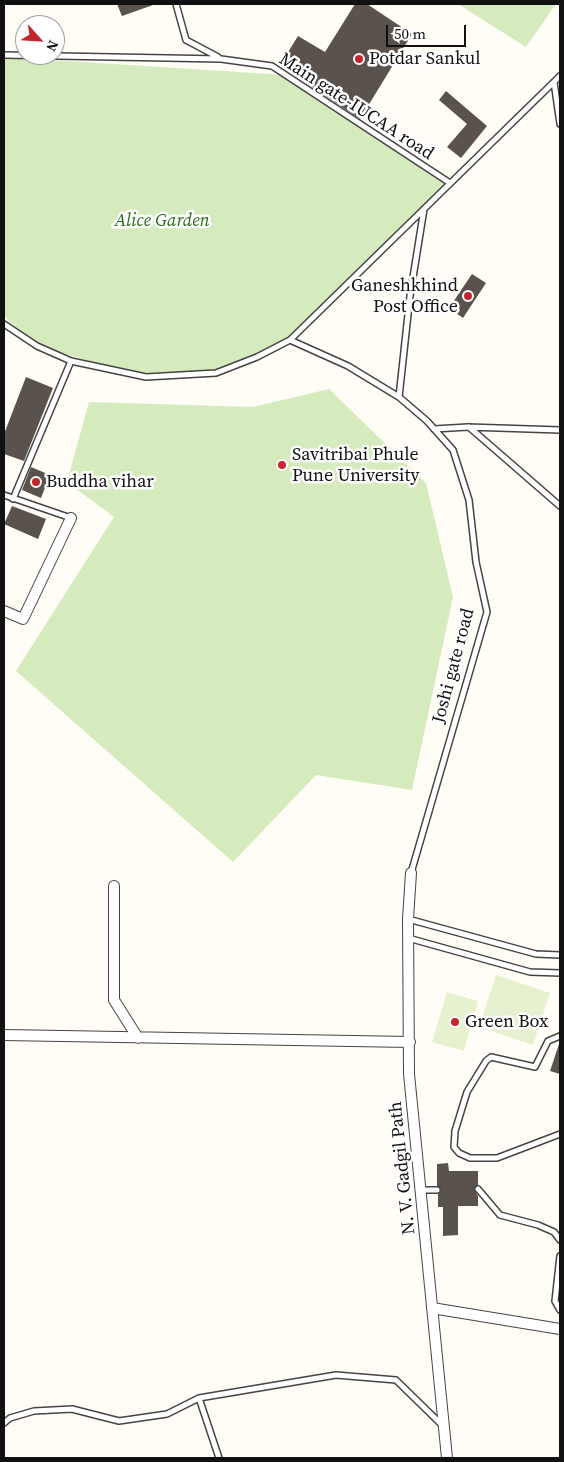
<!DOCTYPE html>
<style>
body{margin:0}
#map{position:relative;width:564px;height:1462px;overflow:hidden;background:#fffdf5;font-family:"Source Serif 4",serif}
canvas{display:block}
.frame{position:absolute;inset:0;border:5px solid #111;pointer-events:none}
.north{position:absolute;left:15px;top:15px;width:50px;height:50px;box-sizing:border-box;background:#fff;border:1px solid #a0a0a0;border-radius:50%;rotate:116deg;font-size:14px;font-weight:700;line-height:20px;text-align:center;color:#111}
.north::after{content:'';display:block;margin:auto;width:18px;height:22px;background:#c4262e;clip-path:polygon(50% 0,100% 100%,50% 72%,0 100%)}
.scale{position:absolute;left:386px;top:25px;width:80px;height:22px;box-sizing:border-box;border:2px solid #111;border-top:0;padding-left:6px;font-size:15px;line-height:18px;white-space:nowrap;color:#111;-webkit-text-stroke:4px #fff;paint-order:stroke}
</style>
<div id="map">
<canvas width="564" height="1462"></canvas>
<div class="frame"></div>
<div class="north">N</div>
<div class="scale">50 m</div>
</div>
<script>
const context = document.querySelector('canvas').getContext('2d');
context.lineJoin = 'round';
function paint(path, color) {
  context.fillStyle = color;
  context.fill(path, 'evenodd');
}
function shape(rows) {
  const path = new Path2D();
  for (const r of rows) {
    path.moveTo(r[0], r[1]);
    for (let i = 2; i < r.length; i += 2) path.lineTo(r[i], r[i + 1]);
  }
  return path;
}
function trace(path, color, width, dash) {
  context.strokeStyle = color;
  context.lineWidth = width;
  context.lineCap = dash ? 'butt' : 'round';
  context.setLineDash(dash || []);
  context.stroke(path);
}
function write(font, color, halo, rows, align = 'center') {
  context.font = font + ' "Source Serif 4",serif';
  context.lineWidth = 5;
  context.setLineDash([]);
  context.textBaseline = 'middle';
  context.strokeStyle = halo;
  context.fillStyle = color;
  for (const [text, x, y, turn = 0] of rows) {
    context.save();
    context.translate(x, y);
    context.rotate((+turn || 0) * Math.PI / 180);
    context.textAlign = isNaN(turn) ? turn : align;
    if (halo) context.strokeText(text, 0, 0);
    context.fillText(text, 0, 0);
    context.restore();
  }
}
paint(shape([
 [458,4,556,4,526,47],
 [4,57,286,75,450,183,290,340,216,373,146,377,37,346,4,316],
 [329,389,426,483,453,597,412,790,316,775,233,862,16,671,114,517,67,482,89,402,253,407]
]), '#d5ebbd');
paint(shape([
 [496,975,550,993,533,1045,479,1027],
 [447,992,478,1001,464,1051,432,1042]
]), '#e6f2cf');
paint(shape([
 [117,4,152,4,153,5,122,16],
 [355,4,367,4,412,34,360,119,306,83,312,74,285,57,298,36,325,52],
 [446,91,487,126,461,158,447,147,467,124,439,100],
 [472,274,486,283,463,318,449,308],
 [26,377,53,388,24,461,4,454,4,434],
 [31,467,50,475,41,498,22,490],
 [12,506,46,519,38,539,4,524],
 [559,1044,560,1044,560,1074,550,1071],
 [448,1163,449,1171,478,1171,478,1185,474,1189,478,1196,478,1206,458,1206,458,1235,443,1236,443,1207,438,1207,438,1194,441,1190,437,1186,437,1164]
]), '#5a524d');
const lane = shape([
 [176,4,186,40,218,57],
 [4,55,221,59,272,66,450,183],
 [554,82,560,124],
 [424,209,410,296,399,397,348,366,290,340,560,76],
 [4,324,37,346,71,361,146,377,216,373,257,357,290,340],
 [399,397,427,421,453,450,469,500,476,562,487,612,411,873],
 [469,427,560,506],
 [434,429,468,427,560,430],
 [4,495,71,518],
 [13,499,71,361],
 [408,919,536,954,560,955],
 [408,938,530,972,560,973],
 [560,1036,548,1041,535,1067,491,1057,486,1061,467,1092,455,1131,454,1147,459,1153,470,1158,497,1158,560,1134],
 [478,1189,500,1215,538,1225,554,1232,560,1240],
 [422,1190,437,1190],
 [560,1256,555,1301,560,1310],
 [199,1398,219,1458],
 [4,1423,10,1418,34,1411,72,1409,119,1421,167,1414,199,1398,336,1375,396,1380,442,1425]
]);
const street = shape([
 [4,611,23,619,71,518],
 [411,873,408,919,409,1074,447,1458],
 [114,886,114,1000,138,1038],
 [4,1035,410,1042],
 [432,1308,560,1329]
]);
trace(lane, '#444', 8);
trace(street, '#444', 12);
trace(lane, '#fff', 5);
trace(street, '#fff', 10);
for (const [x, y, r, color] of [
 [359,59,5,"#c4262e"],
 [468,296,5,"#c4262e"],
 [282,465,5,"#c4262e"],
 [36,482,5,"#c4262e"],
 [455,1022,5,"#c4262e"]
]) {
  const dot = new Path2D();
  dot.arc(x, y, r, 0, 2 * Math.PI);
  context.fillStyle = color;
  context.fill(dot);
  trace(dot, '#fff', 2);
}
write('18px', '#111', '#fff', [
 ["Potdar Sankul",369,59],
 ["Ganeshkhind",458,286,"right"],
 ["Post Office",458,307,"right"],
 ["Savitribai Phule",292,455],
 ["Pune University",292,476],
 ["Buddha vihar",46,482],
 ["Green Box",465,1022]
], 'left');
write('18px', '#111', '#fff', [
 ["Main gate-IUCAA road",356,107,33],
 ["Joshi gate road",454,666,-75],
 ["N. V. Gadgil Path",403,1168,-96]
]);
write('italic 18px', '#2f6b1f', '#fff', [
 ["Alice Garden",162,221]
]);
</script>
